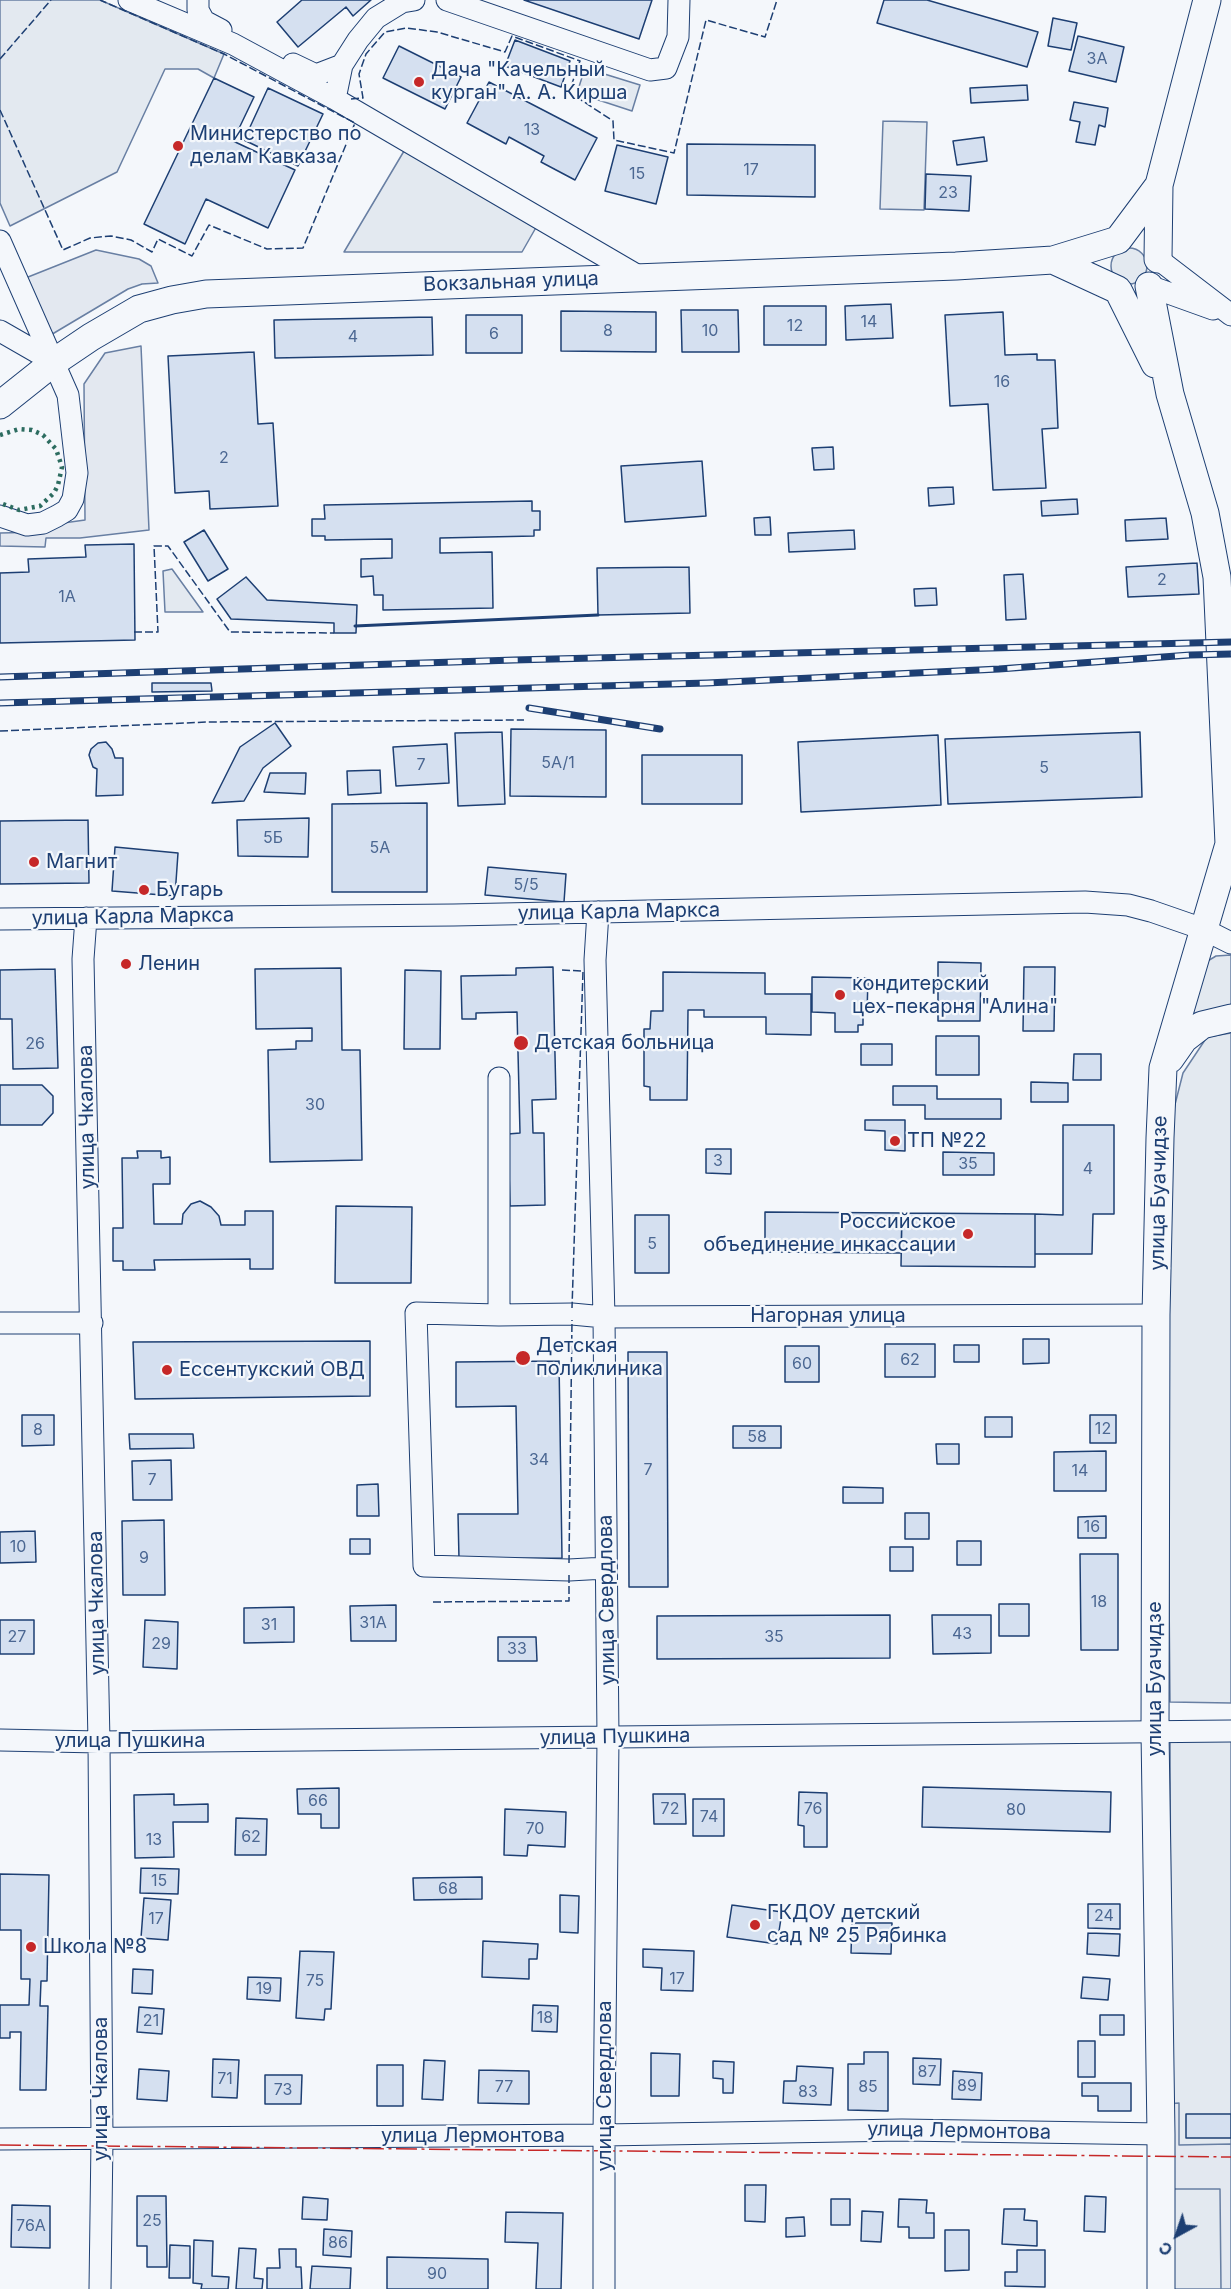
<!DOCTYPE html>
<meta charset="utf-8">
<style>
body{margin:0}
#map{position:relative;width:1231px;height:2289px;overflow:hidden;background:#f4f7fb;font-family:Inter,sans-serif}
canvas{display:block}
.north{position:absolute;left:1147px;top:2205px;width:60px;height:60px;-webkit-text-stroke:4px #f4f7fb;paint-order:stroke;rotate:220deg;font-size:16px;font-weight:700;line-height:24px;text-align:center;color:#1d3f73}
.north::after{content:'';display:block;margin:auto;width:21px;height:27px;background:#1d3f73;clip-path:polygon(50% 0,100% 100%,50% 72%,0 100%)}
</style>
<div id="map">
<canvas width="1231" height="2289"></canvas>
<div class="north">С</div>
</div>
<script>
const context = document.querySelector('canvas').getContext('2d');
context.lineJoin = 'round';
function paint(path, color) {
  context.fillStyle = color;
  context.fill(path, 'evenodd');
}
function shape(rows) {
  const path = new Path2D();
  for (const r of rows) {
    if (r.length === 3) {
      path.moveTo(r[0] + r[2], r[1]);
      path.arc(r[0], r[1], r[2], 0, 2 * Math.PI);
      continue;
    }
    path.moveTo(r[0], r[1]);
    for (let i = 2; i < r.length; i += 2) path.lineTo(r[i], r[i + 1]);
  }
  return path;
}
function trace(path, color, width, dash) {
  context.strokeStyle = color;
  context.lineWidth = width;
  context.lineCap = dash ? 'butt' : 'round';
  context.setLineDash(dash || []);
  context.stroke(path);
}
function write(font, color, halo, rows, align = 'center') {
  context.font = font + ' Inter,sans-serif';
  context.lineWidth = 4.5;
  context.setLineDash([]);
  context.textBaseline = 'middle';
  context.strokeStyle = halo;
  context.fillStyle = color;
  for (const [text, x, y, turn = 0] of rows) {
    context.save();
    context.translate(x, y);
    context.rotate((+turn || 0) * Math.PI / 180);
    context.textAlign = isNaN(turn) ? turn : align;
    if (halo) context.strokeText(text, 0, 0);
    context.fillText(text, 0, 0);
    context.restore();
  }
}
const green = shape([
 [0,0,100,0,224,54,214,78,198,69,165,69,117,172,10,226,0,203,0,0],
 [585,68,640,85,632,111,577,93,585,68],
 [883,121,927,122,924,210,880,209,883,121],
 [407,146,538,224,522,252,344,252,407,146],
 [1129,266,18],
 [172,569,203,612,165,612,163,571,172,569],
 [1231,955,1231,1007,1192,1019,1189,1011,1206,962,1216,956,1231,955],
 [1231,1033,1231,1703,1170,1702,1166,1269,1169,1128,1183,1073,1207,1037,1231,1033],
 [1170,1738,1231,1740,1231,2289,1172,2289,1170,1738]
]);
paint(green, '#e3e9f0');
trace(green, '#687fa3', 1.5);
const parking = shape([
 [96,250,139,259,151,266,158,283,142,284,128,289,44,339,18,281,96,250],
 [141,346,149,530,80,538,46,538,45,547,0,546,0,533,43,532,49,525,85,520,84,384,105,353,141,346],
 [1179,2103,1179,2145,1231,2144,1231,2289,1221,2289,1220,2189,1168,2189,1167,2104,1179,2103]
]);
paint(parking, '#e3e8f0');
trace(parking, '#687fa3', 1.5);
const building = shape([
 [302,0,371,0,353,16,346,7,298,47,277,22,302,0],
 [524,0,652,0,639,39,524,0],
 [884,0,927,0,1038,32,1027,67,877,23,884,0],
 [1053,18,1077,23,1071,50,1048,46,1053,18],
 [1078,36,1124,47,1116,82,1069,71,1078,36],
 [515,40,570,61,561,87,505,66,515,40],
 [399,46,461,77,445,109,383,78,399,46],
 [214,78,254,97,233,141,295,170,268,228,206,199,185,244,144,224,214,78],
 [489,82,597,138,575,180,541,162,544,156,509,137,506,144,467,123,489,82],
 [1027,85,1028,100,971,103,970,88,1027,85],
 [268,88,323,114,298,166,244,140,268,88],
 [1074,102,1108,108,1105,127,1099,125,1095,145,1076,142,1080,122,1070,120,1074,102],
 [984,137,987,161,957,165,953,141,984,137],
 [687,144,815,145,815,197,687,195,687,144],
 [617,145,668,157,656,204,605,191,617,145],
 [926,174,971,176,969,211,925,209,926,174],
 [891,304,893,338,846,340,845,306,891,304],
 [764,306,826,306,826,345,764,345,764,306],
 [681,310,738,310,739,352,682,352,681,310],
 [561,311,656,312,656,352,561,351,561,311],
 [1003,312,1005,355,1037,354,1037,360,1055,360,1058,428,1042,429,1046,488,993,490,988,404,950,406,945,315,1003,312],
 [466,315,522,315,522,353,466,353,466,315],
 [432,317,433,355,275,358,274,320,432,317],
 [254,352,258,424,273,423,278,506,210,509,209,491,175,493,168,356,254,352],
 [833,447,834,469,814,470,812,448,833,447],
 [702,461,706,516,625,522,621,466,702,461],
 [953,487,954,504,929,506,928,488,953,487],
 [1077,499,1078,514,1042,516,1041,501,1077,499],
 [532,501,532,511,540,511,540,530,534,530,534,536,440,538,440,553,492,552,493,608,383,610,383,595,374,595,373,576,361,577,361,559,392,558,392,539,325,540,325,536,312,536,312,519,325,519,324,505,532,501],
 [770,517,771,535,755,535,754,518,770,517],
 [1166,518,1168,539,1126,541,1125,520,1166,518],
 [204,530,228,569,208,581,184,542,204,530],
 [854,530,855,549,789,552,788,533,854,530],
 [134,544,135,640,0,643,0,573,29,572,28,559,86,557,85,545,134,544],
 [1197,563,1199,594,1128,597,1126,567,1197,563],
 [689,567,690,613,598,615,597,568,689,567],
 [1023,574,1026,619,1006,620,1004,575,1023,574],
 [246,577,267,600,357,605,356,633,334,633,334,623,231,619,217,599,246,577],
 [936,588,937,605,915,606,914,589,936,588],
 [152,683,211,683,212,691,152,692,152,683],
 [275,723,291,746,263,768,244,801,212,803,240,747,275,723],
 [511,729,606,730,606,797,510,796,511,729],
 [502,732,505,804,458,806,455,733,502,732],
 [1140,732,1142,797,948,804,945,739,1140,732],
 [938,735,941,805,801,812,798,742,938,735],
 [106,742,112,749,115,758,123,758,123,795,96,796,97,769,93,767,89,755,91,749,98,743,106,742],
 [447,744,449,783,396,786,393,747,447,744],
 [642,755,742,755,742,804,642,804,642,755],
 [380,770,381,793,348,795,347,771,380,770],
 [270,773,306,773,305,794,264,792,270,773],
 [427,803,427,892,332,892,332,804,427,803],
 [309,818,308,857,238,856,237,820,309,818],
 [88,820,89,883,0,884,0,821,88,820],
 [115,847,178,853,175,896,112,891,115,847],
 [488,867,566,874,564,902,485,895,488,867],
 [938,962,981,963,980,1021,938,1021,938,962],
 [553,967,556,1099,532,1100,533,1133,544,1133,545,1205,510,1206,508,1134,520,1133,517,1012,476,1013,476,1019,462,1019,461,976,516,975,516,968,553,967],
 [1024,967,1055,967,1054,1031,1023,1031,1024,967],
 [341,968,342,1050,360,1050,362,1160,270,1162,268,1050,296,1049,296,1041,312,1041,312,1028,256,1029,255,969,341,968],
 [55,969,58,1068,13,1069,12,1019,0,1019,0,970,55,969],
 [405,970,441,971,440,1049,404,1049,405,970],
 [663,972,765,973,765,994,811,994,811,1035,766,1034,766,1017,704,1017,704,1010,688,1010,687,1100,650,1100,650,1087,644,1086,644,1029,650,1029,651,1011,663,1011,663,972],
 [812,977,868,978,867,1013,863,1013,863,1025,858,1025,858,1032,835,1032,835,1013,812,1012,812,977],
 [936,1036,979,1036,979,1075,936,1075,936,1036],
 [861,1044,892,1044,892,1065,861,1065,861,1044],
 [1074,1054,1101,1054,1101,1080,1073,1080,1074,1054],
 [1031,1082,1068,1083,1068,1102,1031,1102,1031,1082],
 [0,1085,42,1085,53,1096,53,1113,42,1125,0,1125,0,1085],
 [893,1086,937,1086,937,1099,1001,1099,1001,1119,925,1119,925,1105,893,1105,893,1086],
 [865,1120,905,1120,905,1151,885,1150,885,1131,865,1130,865,1120],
 [1063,1125,1114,1125,1114,1214,1093,1214,1092,1254,1035,1254,1035,1214,1063,1215,1063,1125],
 [706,1149,731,1149,731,1174,706,1173,706,1149],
 [137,1151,161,1151,161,1158,170,1157,170,1184,153,1184,154,1224,182,1224,183,1214,191,1204,200,1201,211,1207,219,1216,221,1225,245,1225,245,1211,273,1211,273,1269,250,1269,250,1259,154,1260,155,1270,123,1270,123,1261,113,1261,113,1228,123,1228,122,1158,138,1158,137,1151],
 [943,1152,994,1153,994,1175,943,1175,943,1152],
 [336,1206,412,1207,411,1283,335,1283,336,1206],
 [765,1212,902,1213,901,1253,765,1252,765,1212],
 [902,1213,1035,1214,1035,1267,901,1266,902,1213],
 [635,1215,669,1215,669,1273,635,1273,635,1215],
 [1023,1339,1049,1339,1049,1363,1023,1364,1023,1339],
 [370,1341,370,1396,135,1399,133,1342,370,1341],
 [885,1344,935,1344,935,1377,885,1377,885,1344],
 [954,1345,979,1345,979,1362,954,1362,954,1345],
 [785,1346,819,1346,819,1382,785,1382,785,1346],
 [628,1352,667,1352,668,1587,629,1587,628,1352],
 [559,1361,562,1558,459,1559,458,1514,518,1514,516,1406,456,1407,456,1362,559,1361],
 [22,1415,54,1415,54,1445,22,1446,22,1415],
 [1090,1415,1116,1415,1116,1443,1090,1443,1090,1415],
 [985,1417,1012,1417,1012,1437,985,1437,985,1417],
 [733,1426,781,1426,781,1448,733,1448,733,1426],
 [129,1434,193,1434,194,1448,130,1449,129,1434],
 [936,1444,959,1444,959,1464,937,1464,936,1444],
 [1106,1451,1106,1491,1054,1491,1054,1452,1106,1451],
 [171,1460,172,1500,133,1500,132,1461,171,1460],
 [378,1484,379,1516,357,1516,357,1485,378,1484],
 [843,1487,883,1488,883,1503,843,1503,843,1487],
 [905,1513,929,1513,929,1539,905,1539,905,1513],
 [1106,1516,1106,1538,1078,1538,1078,1517,1106,1516],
 [164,1520,165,1595,123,1595,122,1521,164,1520],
 [35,1531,36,1562,0,1563,0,1532,35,1531],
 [350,1539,370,1539,370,1554,350,1554,350,1539],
 [957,1541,981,1541,981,1565,957,1565,957,1541],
 [890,1547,913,1547,913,1571,890,1571,890,1547],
 [1080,1554,1118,1554,1118,1650,1081,1650,1080,1554],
 [999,1604,1029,1604,1029,1636,999,1636,999,1604],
 [396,1605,396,1641,351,1641,350,1606,396,1605],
 [294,1607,294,1642,244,1643,244,1608,294,1607],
 [890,1615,890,1658,657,1659,657,1616,890,1615],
 [932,1615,991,1615,991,1653,933,1654,932,1615],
 [0,1620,34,1620,34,1654,0,1654,0,1620],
 [145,1620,178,1622,177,1669,143,1667,145,1620],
 [498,1637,536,1637,537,1661,498,1661,498,1637],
 [923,1787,1111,1792,1110,1832,922,1827,923,1787],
 [339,1788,339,1828,321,1828,321,1814,298,1814,297,1789,339,1788],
 [799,1792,827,1793,827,1847,804,1847,804,1826,798,1825,799,1792],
 [174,1794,174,1805,208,1804,208,1822,173,1822,174,1857,135,1858,134,1795,174,1794],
 [653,1794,685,1794,686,1824,654,1824,653,1794],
 [693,1799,724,1799,724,1836,693,1836,693,1799],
 [505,1809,566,1812,565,1847,528,1845,527,1856,504,1855,505,1809],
 [236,1818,267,1819,266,1855,235,1855,236,1818],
 [141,1868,179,1869,178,1894,140,1893,141,1868],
 [0,1874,49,1875,47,1981,41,1981,40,2006,48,2006,46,2090,20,2090,21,2032,10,2032,10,2038,0,2038,0,2005,29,2005,30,1979,21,1979,21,1930,0,1930,0,1874],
 [482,1877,482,1899,414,1900,413,1878,482,1877],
 [560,1895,579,1896,578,1933,560,1932,560,1895],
 [144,1898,171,1900,168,1940,141,1938,144,1898],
 [1088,1904,1120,1904,1120,1929,1088,1928,1088,1904],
 [732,1905,782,1912,777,1944,727,1937,732,1905],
 [852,1923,892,1923,891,1954,851,1953,852,1923],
 [1088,1933,1120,1934,1119,1956,1087,1954,1088,1933],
 [483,1941,538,1944,537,1959,529,1959,529,1979,482,1977,483,1941],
 [643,1949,694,1951,693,1991,661,1990,662,1968,643,1967,643,1949],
 [300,1951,334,1952,331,2009,325,2009,324,2020,296,2018,300,1951],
 [133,1969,153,1970,152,1994,132,1993,133,1969],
 [248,1977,281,1978,280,2001,247,1999,248,1977],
 [1083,1977,1110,1979,1108,2000,1081,1998,1083,1977],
 [533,2005,558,2006,557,2032,532,2031,533,2005],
 [139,2007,164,2009,162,2034,137,2032,139,2007],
 [1100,2015,1124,2015,1124,2035,1100,2035,1100,2015],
 [1078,2041,1095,2041,1095,2077,1078,2077,1078,2041],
 [864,2052,888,2052,888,2111,848,2110,848,2064,864,2064,864,2052],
 [651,2053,680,2054,679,2096,651,2096,651,2053],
 [913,2058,941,2059,940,2085,913,2084,913,2058],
 [213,2059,239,2060,237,2098,212,2097,213,2059],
 [424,2060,445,2061,443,2100,422,2099,424,2060],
 [713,2061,734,2062,733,2093,723,2093,723,2079,713,2078,713,2061],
 [377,2065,403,2065,403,2106,377,2106,377,2065],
 [797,2066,833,2068,831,2105,783,2103,784,2081,796,2081,797,2066],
 [139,2069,169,2071,167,2101,137,2099,139,2069],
 [479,2070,529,2071,529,2104,478,2103,479,2070],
 [953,2071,982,2073,981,2100,952,2099,953,2071],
 [265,2075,302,2075,301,2104,265,2104,265,2075],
 [1082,2083,1131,2083,1131,2111,1098,2111,1098,2096,1082,2096,1082,2083],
 [1186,2114,1231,2114,1231,2138,1186,2138,1186,2114],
 [745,2185,766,2185,765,2222,745,2221,745,2185],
 [137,2196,166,2196,167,2267,147,2267,147,2246,137,2246,137,2196],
 [1085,2196,1106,2197,1105,2232,1084,2231,1085,2196],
 [303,2197,328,2199,327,2220,302,2219,303,2197],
 [831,2199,850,2199,850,2225,831,2225,831,2199],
 [899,2199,927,2200,926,2213,934,2213,934,2238,909,2238,909,2227,898,2227,899,2199],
 [12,2205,50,2206,50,2248,11,2247,12,2205],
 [1004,2209,1025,2209,1024,2220,1037,2221,1037,2246,1002,2244,1004,2209],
 [862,2211,883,2212,881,2242,861,2241,862,2211],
 [506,2212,563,2213,561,2289,536,2289,538,2243,505,2242,506,2212],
 [804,2217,805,2236,786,2237,786,2218,804,2217],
 [324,2229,352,2231,351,2257,323,2255,324,2229],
 [945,2230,969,2230,969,2270,945,2271,945,2230],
 [194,2240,213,2241,212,2276,229,2277,228,2289,201,2289,202,2284,193,2283,194,2240],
 [170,2245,190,2246,190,2278,169,2278,170,2245],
 [239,2248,256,2249,254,2278,263,2279,262,2289,236,2289,239,2248],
 [279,2249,296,2249,296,2267,301,2267,302,2289,267,2289,267,2268,280,2268,279,2249],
 [1017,2250,1045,2250,1045,2287,1005,2286,1005,2272,1017,2272,1017,2250],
 [387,2257,488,2259,488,2289,387,2289,387,2257],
 [312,2266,351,2268,350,2289,310,2289,312,2266]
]);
paint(building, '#d5e0f0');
trace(building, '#1d3f73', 1.5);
const minor = shape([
 [129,0,233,44,335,99,640,277],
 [198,0,198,10,204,21,221,30],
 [447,0,650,70,666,68,678,37,679,0],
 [293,64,316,75,342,65],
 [335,99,342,65,358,40,376,18,402,2,414,0],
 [0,241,68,395,77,473,73,499,67,510,57,516,43,523,27,525,0,516],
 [1158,259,1231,315],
 [1149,286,1213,309],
 [0,331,54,362],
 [598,912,595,960,604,1317,608,1738,604,2135,604,2289],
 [86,918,83,959,99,1742,102,2139,100,2289],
 [0,919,454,915,1085,902,1128,905,1151,911,1203,929,1231,943],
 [499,1078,499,1315,416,1313,424,1566,569,1570,606,1568],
 [499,1315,572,1314,604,1317,1156,1315],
 [0,1323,92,1323],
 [0,1740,99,1742,1231,1731],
 [0,2139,604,2135,902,2130,1161,2134]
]);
const major = shape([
 [1158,259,1159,185,1207,0],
 [1053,260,1118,290,1155,364],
 [1149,286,1170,394,1205,513,1217,577,1229,844,1231,850],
 [0,405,54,362,91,337,139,309,172,300,206,294,956,266,1053,260,1118,240,1159,185],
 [1170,1059,1184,1039,1202,1025,1231,1018],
 [1161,2289,1161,2134,1155,1732,1156,1315,1160,1138,1163,1068,1229,844]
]);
trace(minor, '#1d3f73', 23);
trace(major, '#1d3f73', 29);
trace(minor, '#f4f7fb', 21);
trace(major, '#f4f7fb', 27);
const rail = shape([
 [0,677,514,660,1231,642],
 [0,703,707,683,999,669,1190,655,1231,654],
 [529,708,660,729]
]);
trace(rail, '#1d3f73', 7);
trace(rail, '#f4f7fb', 4.5, [14]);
trace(shape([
 [0,435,19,429,32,430,43,435,56,449,62,467,58,485,54,493,40,506,19,510,0,503]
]), '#2c6c60', 4.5, [3, 4.5]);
trace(shape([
 [0,59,51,0],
 [351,99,363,98,359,74,366,54,385,32,407,28,437,32,505,52,512,36,580,61,569,92,613,121,614,140,674,153,706,20,765,37,777,0],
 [0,110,63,250,90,238,111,236,131,240,152,252,158,239,192,256,209,225,267,249,303,248,355,123,224,54,100,0],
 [134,632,158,632,154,546,168,546,230,632,334,633],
 [0,731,208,722,524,720],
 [562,970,583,971,572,1308],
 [569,1563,572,1320],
 [433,1602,569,1601,569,1575]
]), '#1d3f73', 1.5, [8, 3]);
trace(shape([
 [355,626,598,615]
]), '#1d3f73', 3);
trace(shape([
 [0,2145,1231,2157]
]), '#c62828', 1.5, [21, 4.5, 3, 4.5]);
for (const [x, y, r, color] of [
 [419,82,6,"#c62828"],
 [178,146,6,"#c62828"],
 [34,862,6,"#c62828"],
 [144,890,6,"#c62828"],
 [126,964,6,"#c62828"],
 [840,995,6,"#c62828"],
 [521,1043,8,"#c62828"],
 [895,1141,6,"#c62828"],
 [968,1234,6,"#c62828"],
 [523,1358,8,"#c62828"],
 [167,1370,6,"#c62828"],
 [755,1925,6,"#c62828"],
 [31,1947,6,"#c62828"]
]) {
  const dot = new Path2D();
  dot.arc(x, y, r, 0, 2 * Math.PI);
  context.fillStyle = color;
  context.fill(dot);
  trace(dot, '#f4f7fb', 2);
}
write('16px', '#4b6792', null, [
 ["3А",1097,59],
 ["13",532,130],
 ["17",751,170],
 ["15",637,174],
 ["23",948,193],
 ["14",869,322],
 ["12",795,326],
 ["8",608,331],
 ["10",710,331],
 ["6",494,334],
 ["4",353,337],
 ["16",1002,382],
 ["2",224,458],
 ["2",1162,580],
 ["1А",67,597],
 ["5А/1",558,763],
 ["7",421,765],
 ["5",1044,768],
 ["5Б",273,838],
 ["5А",380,848],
 ["5/5",526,885],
 ["26",35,1044],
 ["30",315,1105],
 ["3",718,1161],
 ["35",968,1164],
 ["4",1088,1169],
 ["5",652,1244],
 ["62",910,1360],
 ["60",802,1364],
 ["12",1103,1429],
 ["8",38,1430],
 ["58",757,1437],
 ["34",539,1460],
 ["7",648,1470],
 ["14",1080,1471],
 ["7",152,1480],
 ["16",1092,1527],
 ["10",18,1547],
 ["9",144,1558],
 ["18",1099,1602],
 ["31А",373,1623],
 ["31",269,1625],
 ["43",962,1634],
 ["27",17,1637],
 ["35",774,1637],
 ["29",161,1644],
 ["33",517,1649],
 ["66",318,1801],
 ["72",670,1809],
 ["76",813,1809],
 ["80",1016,1810],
 ["74",709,1817],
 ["70",535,1829],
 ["62",251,1837],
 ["13",154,1840],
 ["15",159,1881],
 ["68",448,1889],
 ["24",1104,1916],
 ["17",156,1919],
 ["17",677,1979],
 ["75",315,1981],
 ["19",264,1989],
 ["18",545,2018],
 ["21",151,2021],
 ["87",927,2072],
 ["71",225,2079],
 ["89",967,2086],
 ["77",504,2087],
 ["85",868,2087],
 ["73",283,2090],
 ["83",808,2092],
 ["25",152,2221],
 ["76А",31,2226],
 ["86",338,2243],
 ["90",437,2274]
]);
write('20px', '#1d3f73', '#f4f7fb', [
 ["Дача \"Качельный",431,70],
 ["курган\" А. А. Кирша",431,93],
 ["Министерство по",190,134],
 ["делам Кавказа",190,157],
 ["Магнит",46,862],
 ["Бугарь",156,890],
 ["Ленин",138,964],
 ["кондитерский",852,984],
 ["цех-пекарня \"Алина\"",852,1007],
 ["Детская больница",534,1043],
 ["ТП №22",907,1141],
 ["Российское",956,1222,"right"],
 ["объединение инкассации",956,1245,"right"],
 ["Детская",536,1346],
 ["поликлиника",536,1369],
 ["Ессентукский ОВД",179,1370],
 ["ГКДОУ детский",767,1913],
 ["сад № 25 Рябинка",767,1936],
 ["Школа №8",43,1947]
], 'left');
write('20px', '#1d3f73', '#f4f7fb', [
 ["Вокзальная улица",511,282,-2],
 ["улица Карла Маркса",619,912,-1],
 ["улица Карла Маркса",133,917,-1],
 ["улица Чкалова",87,1117,-91],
 ["улица Буачидзе",1159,1193,-89],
 ["Нагорная улица",828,1316],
 ["улица Свердлова",607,1600,-91],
 ["улица Чкалова",97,1603,-91],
 ["улица Буачидзе",1155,1679,-90],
 ["улица Пушкина",615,1737,-1],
 ["улица Пушкина",130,1741],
 ["улица Свердлова",605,2086,-90],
 ["улица Чкалова",101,2089,-90],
 ["улица Лермонтова",959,2131,1],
 ["улица Лермонтова",473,2136]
]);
</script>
